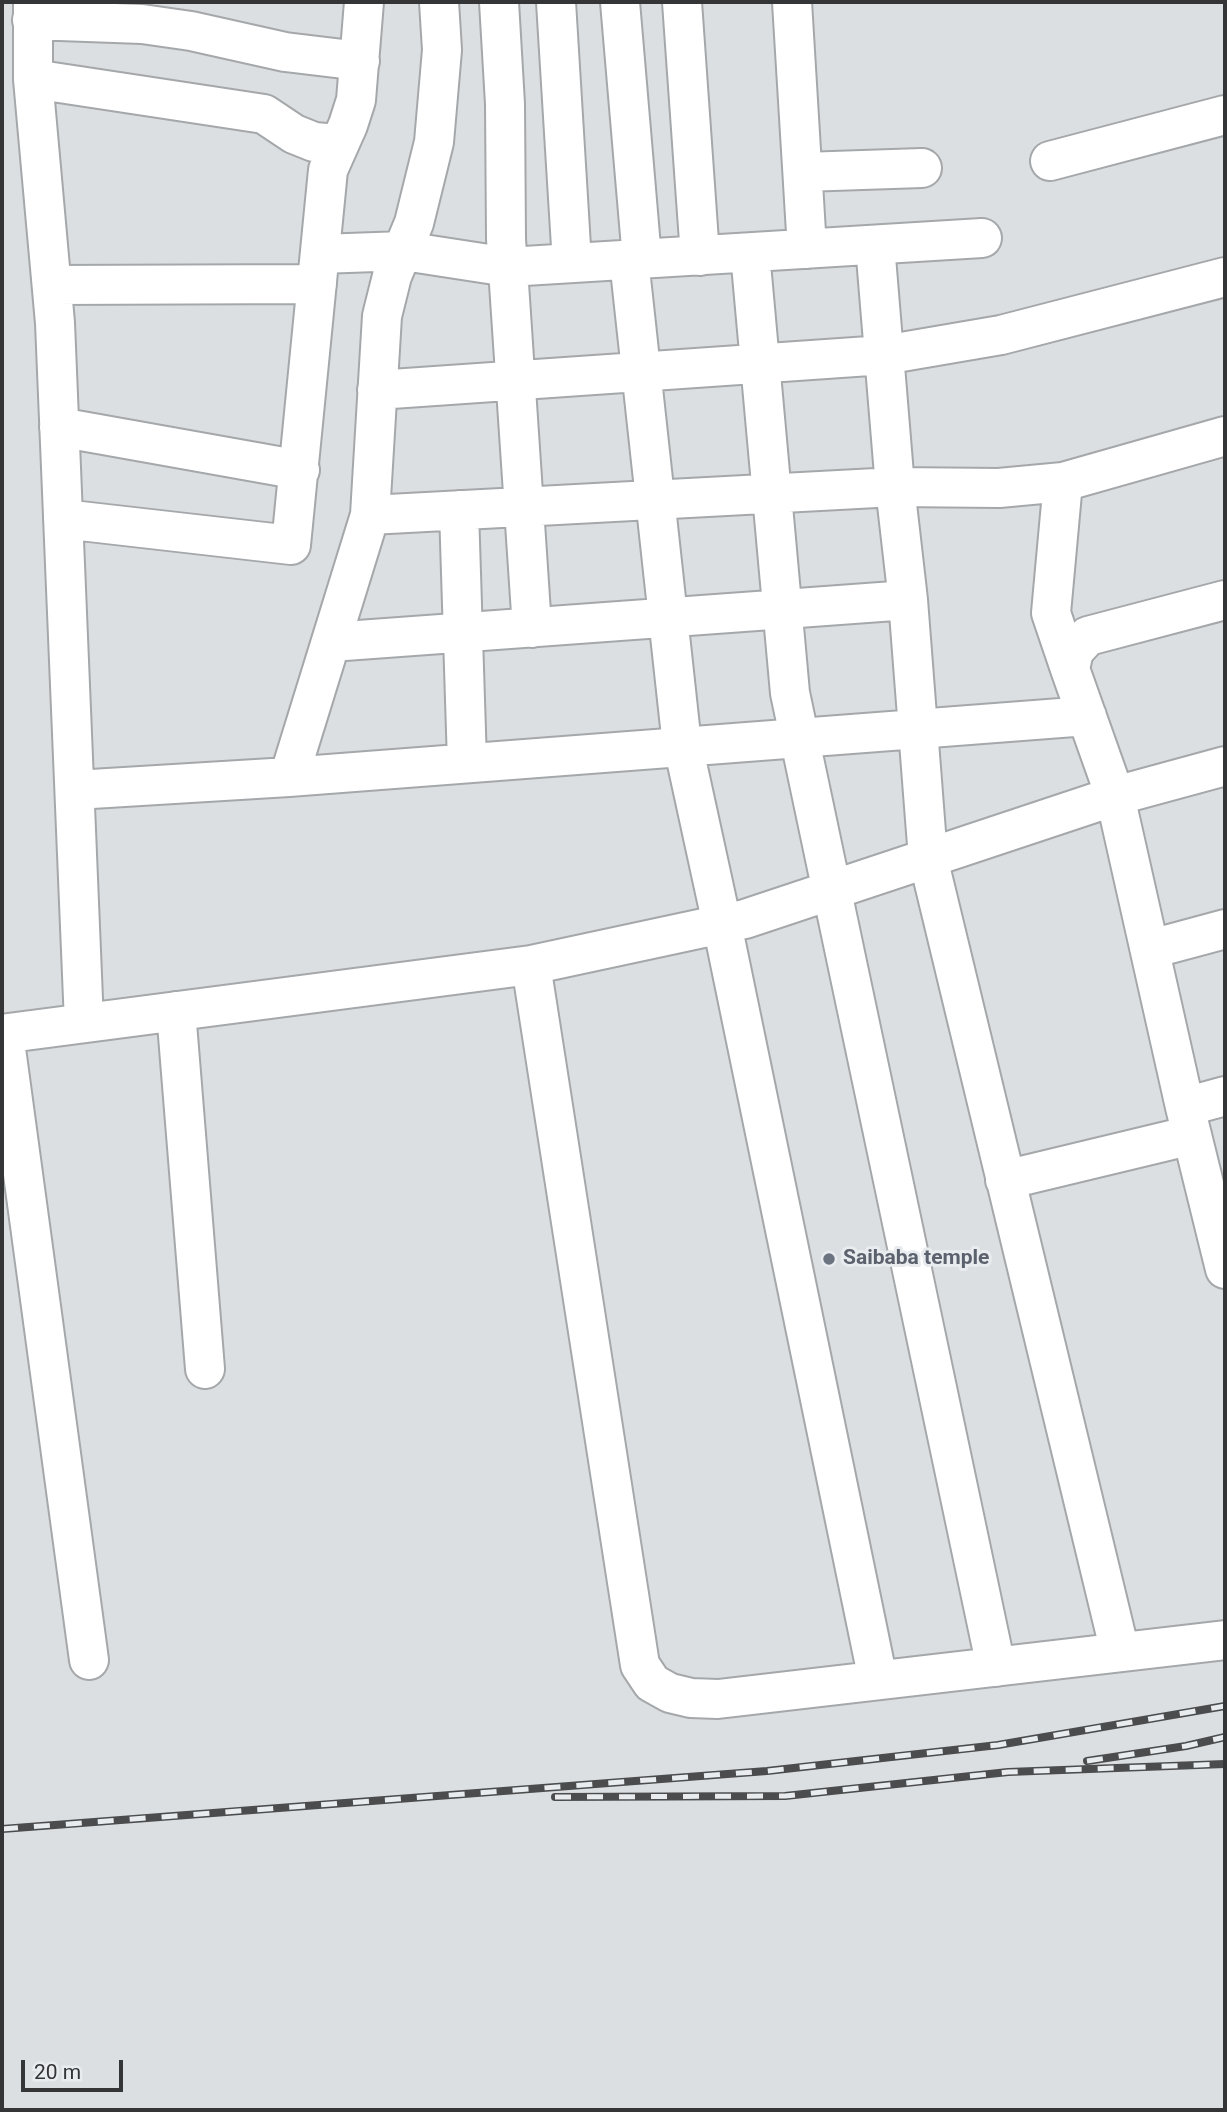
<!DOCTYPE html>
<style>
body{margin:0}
#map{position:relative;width:1227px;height:2112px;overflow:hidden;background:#dcdfe2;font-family:Roboto,sans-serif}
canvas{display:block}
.frame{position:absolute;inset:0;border:4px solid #343536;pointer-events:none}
.scale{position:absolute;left:21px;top:2060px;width:102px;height:32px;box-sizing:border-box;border:4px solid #343536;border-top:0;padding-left:9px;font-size:21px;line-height:24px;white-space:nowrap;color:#343536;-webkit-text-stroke:5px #e9ecef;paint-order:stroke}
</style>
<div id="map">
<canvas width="1227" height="2112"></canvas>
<div class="frame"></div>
<div class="scale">20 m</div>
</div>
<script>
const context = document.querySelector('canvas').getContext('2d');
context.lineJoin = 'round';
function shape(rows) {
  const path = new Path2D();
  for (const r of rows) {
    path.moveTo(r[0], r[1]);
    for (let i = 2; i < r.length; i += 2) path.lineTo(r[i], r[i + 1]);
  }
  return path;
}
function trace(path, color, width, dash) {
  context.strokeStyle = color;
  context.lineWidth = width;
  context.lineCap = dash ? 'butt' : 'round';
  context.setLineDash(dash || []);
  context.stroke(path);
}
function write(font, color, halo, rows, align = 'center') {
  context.font = font + ' Roboto,sans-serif';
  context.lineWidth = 6;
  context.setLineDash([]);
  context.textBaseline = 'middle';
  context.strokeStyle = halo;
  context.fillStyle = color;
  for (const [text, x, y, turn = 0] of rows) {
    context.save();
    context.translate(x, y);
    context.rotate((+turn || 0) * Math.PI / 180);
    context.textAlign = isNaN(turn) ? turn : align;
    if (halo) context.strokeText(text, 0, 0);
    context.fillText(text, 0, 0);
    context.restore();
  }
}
const minor = shape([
 [33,2,33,79,55,323,84,1023],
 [499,2,505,104,506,239,532,628],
 [556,2,572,263],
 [620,2,642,259],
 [682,2,700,256],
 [792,2,807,249],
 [32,20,142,24,191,31,285,52,360,61],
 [33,79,264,114,294,134,314,142,339,144],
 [1050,161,1225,115],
 [803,172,922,168],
 [875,245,895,487,908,600,928,858,1120,1652],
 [750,253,790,693,996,1667],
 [320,254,404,251,508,267,982,238],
 [629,260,681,736,722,924,878,1680],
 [52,285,317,284],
 [377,390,884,355,1001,335,1225,277],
 [59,427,300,470],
 [1063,482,1051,613,1070,669],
 [459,510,467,763],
 [370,515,895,487,999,488,1063,482,1225,436],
 [63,519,291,545,328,170,348,125,356,100,364,2],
 [1225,600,1088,636,1074,651,1070,669,1115,796,1185,1107,1225,1269],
 [331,642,908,600],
 [289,777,370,515,382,316,392,276,414,223,434,142,442,50,439,2],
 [75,790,289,777,1087,716],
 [1151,949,1225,929],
 [531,965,640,1665,652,1683,670,1693,691,1698,718,1699,1225,1640],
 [176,1011,205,1369],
 [2,1034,531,965,722,924,745,919,1115,796,1225,766],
 [4,1034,89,1660],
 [1185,1107,1225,1096],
 [1005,1180,1192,1135]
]);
trace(minor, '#a5a8aa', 42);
trace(minor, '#fff', 38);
const rail = shape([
 [1087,1761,1186,1746,1225,1737],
 [555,1797,785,1796,1008,1772,1225,1764],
 [2,1829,767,1771,998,1745,1225,1706]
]);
trace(rail, '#4b4c4d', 8);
trace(rail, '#e9ecef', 5, [16]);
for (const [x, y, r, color] of [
 [829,1259,7,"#6b7280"]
]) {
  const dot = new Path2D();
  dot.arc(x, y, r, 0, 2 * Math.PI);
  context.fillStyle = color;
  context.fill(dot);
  trace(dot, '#e9ecef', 2.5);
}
write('bold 21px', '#5b616d', '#e9ecef', [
 ["Saibaba temple",843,1259]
], 'left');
</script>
